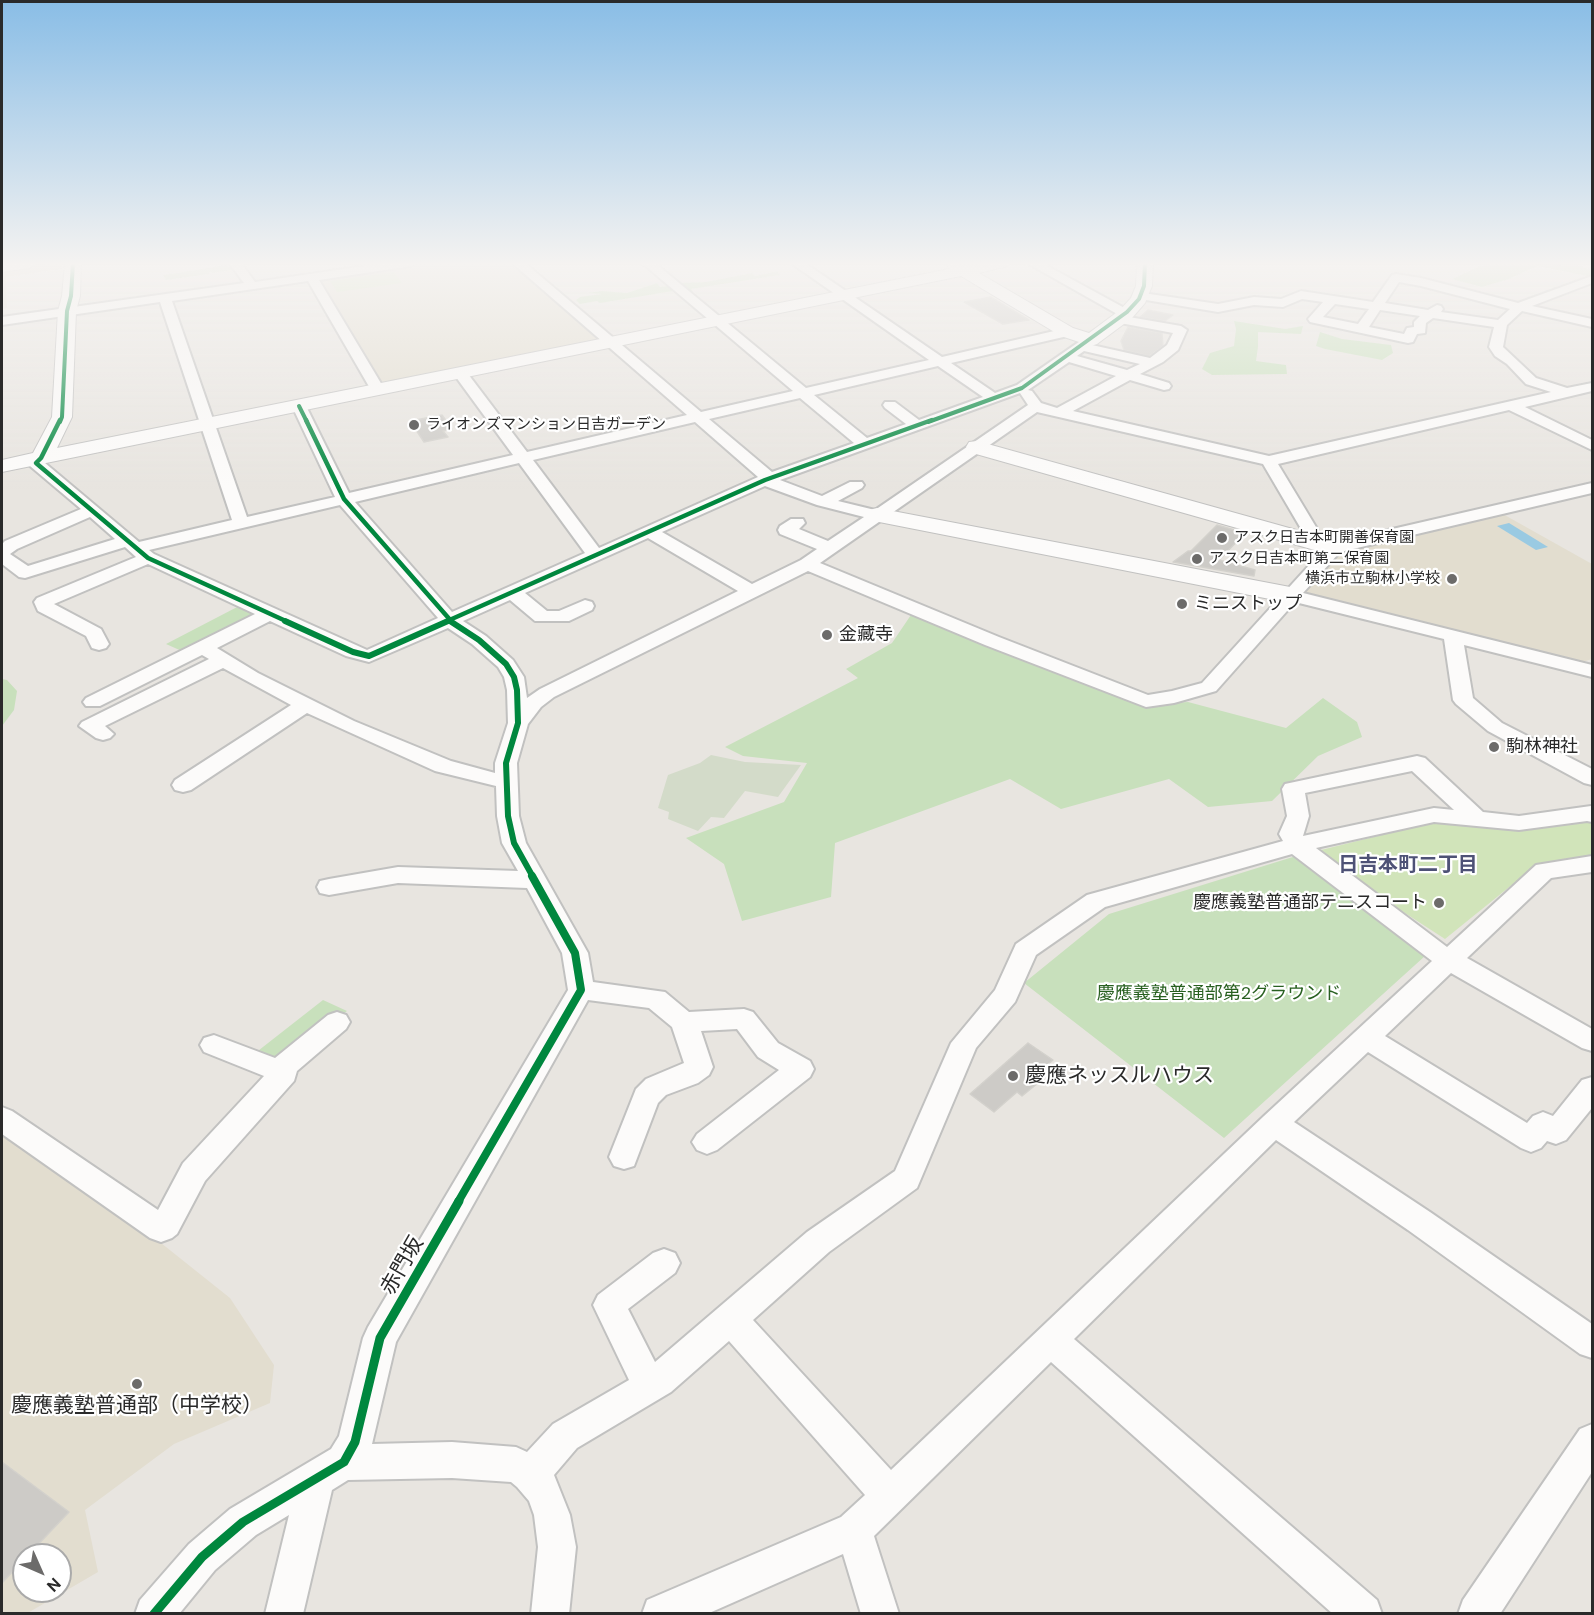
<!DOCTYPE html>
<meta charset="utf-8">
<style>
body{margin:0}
#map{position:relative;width:1594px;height:1615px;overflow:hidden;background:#e8e5e0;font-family:"DM Sans",sans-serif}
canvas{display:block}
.frame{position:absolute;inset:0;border:3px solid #2a2a2a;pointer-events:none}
.north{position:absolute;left:12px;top:1543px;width:60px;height:60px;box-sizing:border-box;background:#fff;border:2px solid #aaa;border-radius:50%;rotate:135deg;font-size:16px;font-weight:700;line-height:24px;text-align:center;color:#2a2a2a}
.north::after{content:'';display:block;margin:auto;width:21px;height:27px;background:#6c6b6a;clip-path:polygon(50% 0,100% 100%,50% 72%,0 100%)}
</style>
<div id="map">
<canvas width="1594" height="1615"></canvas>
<div class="frame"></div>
<div class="north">N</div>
</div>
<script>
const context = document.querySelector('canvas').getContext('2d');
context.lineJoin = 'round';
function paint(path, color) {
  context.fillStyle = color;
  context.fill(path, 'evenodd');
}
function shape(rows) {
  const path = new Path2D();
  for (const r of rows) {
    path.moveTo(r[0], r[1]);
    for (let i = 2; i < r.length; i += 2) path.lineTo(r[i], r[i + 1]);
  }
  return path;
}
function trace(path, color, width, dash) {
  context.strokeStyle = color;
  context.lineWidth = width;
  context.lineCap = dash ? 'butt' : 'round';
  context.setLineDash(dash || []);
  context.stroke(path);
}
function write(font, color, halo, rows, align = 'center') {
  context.font = font + ' "DM Sans","Noto Sans JP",sans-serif';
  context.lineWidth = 4.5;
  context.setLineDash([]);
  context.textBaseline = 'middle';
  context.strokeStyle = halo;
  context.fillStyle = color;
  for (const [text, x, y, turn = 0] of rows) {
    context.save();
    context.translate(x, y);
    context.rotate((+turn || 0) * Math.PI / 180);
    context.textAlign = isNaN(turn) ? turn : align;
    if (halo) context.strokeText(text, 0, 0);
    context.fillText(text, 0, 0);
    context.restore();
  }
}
paint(shape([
 [53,263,61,263,62,269,6,277,7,308,2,309,2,271],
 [428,263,509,263,601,341,379,385,317,279],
 [1501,513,1592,564,1592,659,1579,663,1385,613,1297,594,1337,550],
 [2,1132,156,1239,230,1298,274,1365,270,1403,174,1444,85,1510,98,1572,26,1614,2,1613],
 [24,1555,60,1555,60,1591,24,1591]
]), '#e2ddcf');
paint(shape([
 [1496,263,1580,266,1592,270,1592,277,1537,266,1509,279,1482,287,1452,279,1478,267],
 [227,265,233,270,212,273,210,271,209,274,166,280,163,275],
 [777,271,780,275,691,289,695,295,681,283,706,282,752,273,755,276],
 [657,283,660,287,667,286,673,291,600,303,597,301,580,304,576,300,580,297,602,294,587,293,602,291,627,293],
 [1234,321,1285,329,1303,326,1301,334,1258,332,1258,347,1256,361,1286,365,1287,374,1212,375,1202,369,1210,353,1234,346,1236,329],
 [1320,332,1342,339,1391,345,1393,353,1382,360,1325,349,1316,346],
 [241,605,261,615,184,652,166,644],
 [913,612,1157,704,1188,702,1286,728,1323,698,1357,722,1362,737,1318,756,1272,801,1208,807,1169,779,1061,809,1010,779,835,843,831,897,742,921,724,864,686,838,784,802,807,763,743,756,725,747,858,678,846,669,892,643],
 [2,679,7,680,17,691,14,710,2,726],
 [1296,856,1425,956,1224,1138,1024,983,1109,914],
 [323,1000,347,1011,281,1064,254,1054]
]), '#c8e0bc');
paint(shape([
 [711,755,745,762,801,765,778,797,745,791,724,818,711,817,698,831,668,819,669,812,658,808,668,775,700,763]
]), '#d3dbc9');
paint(shape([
 [394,272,402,283,337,292,330,281],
 [1587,819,1592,822,1592,858,1534,867,1445,939,1317,856,1317,851,1438,821]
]), '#d1e4ba');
paint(shape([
 [1509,523,1548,547,1536,550,1497,526]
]), '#9acae2');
const building = shape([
 [991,297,994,299,1029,320,1003,324,964,302,991,297],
 [1148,310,1173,315,1165,321,1140,317,1148,310],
 [1128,327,1162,333,1163,346,1149,356,1124,350,1121,341,1128,327],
 [442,415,452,429,443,431,448,437,424,442,410,421,442,415],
 [1217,525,1245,533,1219,560,1255,570,1254,576,1173,562,1188,551,1191,551,1217,525],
 [1028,1043,1053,1060,1032,1078,1038,1083,1022,1096,1017,1092,994,1112,970,1094,1028,1043],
 [2,1462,69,1512,28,1555,24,1555,24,1559,2,1583,2,1462]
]);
paint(building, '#cdcbc7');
trace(building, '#d3d1cc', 1.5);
const street = shape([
 [229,263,241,263,255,282,385,263,417,263,411,266,319,280,385,390,378,394,371,390,308,281,172,301,247,517,335,497,292,406,299,402,306,406,349,493,513,455,453,373,460,369,465,370,527,452,687,415,512,263,525,263,701,412,793,391,642,263,655,263,806,388,929,360,791,263,805,263,942,357,1067,328,1072,329,1073,332,1072,335,951,363,995,393,1017,385,1086,337,1096,337,1098,340,1092,345,1150,358,1167,345,1173,333,1115,322,1113,319,1119,315,1027,263,1042,263,1130,311,1132,314,1129,317,1181,326,1187,330,1178,350,1163,362,1140,374,1169,383,1171,386,1169,389,1164,390,1130,380,1073,411,1269,456,1551,392,1526,384,1507,364,1495,356,1489,347,1494,327,1433,318,1426,323,1425,333,1417,334,1413,342,1408,343,1310,322,1308,319,1323,302,1302,299,1283,307,1254,305,1218,312,1140,299,1134,295,1136,292,1218,304,1254,297,1281,299,1301,291,1373,302,1392,275,1396,274,1421,278,1518,303,1592,276,1592,283,1532,306,1592,319,1592,327,1522,311,1507,325,1503,347,1536,378,1567,388,1592,383,1592,391,1525,407,1592,440,1592,450,1509,410,1278,464,1322,537,1336,542,1592,483,1592,493,1340,552,1303,593,1592,665,1592,677,1464,645,1473,698,1502,723,1592,769,1592,785,1584,783,1488,731,1456,704,1453,700,1444,639,1295,602,1216,691,1174,703,1146,707,985,645,808,571,554,697,541,707,528,724,517,763,519,816,526,843,588,953,593,982,665,992,689,1012,744,1009,753,1012,778,1043,810,1061,814,1069,810,1077,717,1150,707,1154,697,1150,692,1142,697,1134,779,1070,758,1057,737,1029,701,1031,713,1067,709,1075,698,1083,666,1095,658,1103,634,1166,624,1169,614,1166,609,1157,636,1089,646,1079,684,1063,672,1027,649,1008,588,1000,396,1342,372,1444,452,1442,516,1447,527,1452,553,1424,629,1380,593,1305,598,1295,653,1253,664,1249,675,1253,680,1263,675,1273,628,1309,655,1362,807,1232,895,1171,951,1043,995,990,1016,944,1087,895,1283,841,1279,834,1287,816,1282,789,1285,784,1417,756,1425,758,1483,812,1519,816,1591,806,1592,822,1587,821,1519,830,1434,822,1316,848,1447,947,1536,865,1592,856,1592,872,1551,878,1467,958,1592,1029,1592,1051,1582,1048,1451,973,1385,1036,1527,1123,1533,1116,1543,1112,1553,1116,1582,1080,1592,1077,1592,1108,1566,1140,1556,1144,1547,1141,1541,1148,1531,1152,1521,1148,1368,1052,1294,1122,1430,1212,1592,1324,1592,1358,1580,1354,1408,1230,1276,1140,1074,1339,1377,1600,1382,1614,1333,1614,1051,1362,874,1536,899,1614,861,1614,843,1554,707,1614,642,1614,647,1600,841,1517,865,1495,729,1341,671,1392,577,1448,554,1475,570,1515,576,1547,569,1614,531,1614,538,1547,534,1515,529,1501,517,1487,511,1482,452,1478,348,1480,332,1490,303,1614,265,1614,289,1515,256,1535,215,1570,179,1614,135,1614,140,1600,189,1544,230,1509,331,1449,339,1436,363,1338,368,1327,568,990,562,953,527,888,398,883,329,895,320,893,317,887,320,881,329,879,398,867,518,871,502,843,497,816,496,786,435,771,307,713,191,790,183,792,175,790,172,785,175,780,291,705,223,668,105,726,114,734,110,738,103,740,96,738,79,726,82,722,209,659,202,655,100,706,86,706,83,702,86,698,255,614,148,564,54,604,101,629,109,644,106,648,99,650,92,648,86,636,38,611,34,602,37,598,136,557,125,547,25,578,19,577,2,564,2,544,5,541,81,509,30,466,28,463,30,460,41,453,49,458,45,463,139,542,232,520,160,302,2,325,2,317,244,283,229,263],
 [1399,282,1421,286,1510,309,1498,320,1441,312,1443,309,1441,306,1437,305,1428,310,1385,303,1399,282],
 [1335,304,1369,309,1358,324,1323,317,1335,304],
 [1380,310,1420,316,1414,322,1414,327,1407,328,1404,334,1369,327,1380,310],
 [1084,351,1140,364,1127,370,1077,356,1084,351],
 [1069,362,1116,376,1057,408,1041,403,1032,391,1028,390,1069,362],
 [938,366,983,397,919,420,895,402,885,402,883,405,885,408,906,424,867,438,814,395,938,366],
 [1020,393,1028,405,875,510,838,501,862,488,864,485,862,482,850,482,822,496,780,480,1020,393],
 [800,398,854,443,772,472,709,419,800,398],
 [1037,412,1263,464,1310,544,1323,550,1202,683,1172,691,1148,695,999,637,820,563,1037,412],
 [695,422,758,477,599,548,533,460,695,422],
 [519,463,585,553,452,612,355,502,519,463],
 [765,486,817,505,864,517,828,541,799,529,805,523,803,519,791,519,780,526,778,530,780,534,817,549,801,560,752,584,662,532,765,486],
 [340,505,438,618,367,650,154,554,149,550,340,505],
 [90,517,115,539,28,566,10,554,17,549,90,517],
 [648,538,738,591,540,689,527,698,524,677,513,660,486,636,463,621,510,600,535,621,569,621,592,610,594,606,592,602,585,600,559,611,547,611,525,593,648,538],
 [270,621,346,656,369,662,448,628,472,644,498,667,504,677,507,690,508,723,495,763,495,773,451,761,354,721,258,673,217,648,270,621],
 [1412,771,1454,810,1434,808,1303,836,1309,816,1305,793,1412,771],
 [1292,854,1432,961,1264,1116,891,1470,753,1320,829,1252,917,1188,976,1048,1015,1002,1036,955,1105,907,1292,854],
 [337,1012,346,1015,350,1022,346,1029,297,1071,294,1081,205,1181,177,1234,172,1238,161,1242,150,1238,2,1134,2,1107,12,1111,158,1210,183,1163,264,1076,204,1052,200,1045,204,1038,214,1035,275,1058,328,1015,337,1012],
 [1592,1424,1592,1472,1500,1614,1458,1614,1463,1600,1580,1429,1592,1424]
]);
const secondary = shape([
 [2,263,37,263,29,268,2,272,2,263],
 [65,263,81,263,80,296,76,311,72,417,57,448,949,269,947,263,966,265,1010,263,1008,266,979,273,1073,328,1089,333,1120,310,1131,298,1136,286,1137,263,1153,263,1152,286,1145,303,1132,318,1097,344,1091,346,1061,336,961,276,2,472,2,460,33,453,52,417,58,311,62,296,65,263],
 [977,441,1343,543,1346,548,1343,553,1334,555,1325,553,969,452,966,447,969,442,977,441],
 [877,508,1290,587,1299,590,1303,595,1299,600,1290,603,869,520,865,515,869,510,877,508]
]);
trace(street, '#c1c1c0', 4);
trace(secondary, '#c1c1c0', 2);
paint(street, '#fcfbfa');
paint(secondary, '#fcfbfa');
trace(shape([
 [299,406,307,422],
 [60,422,62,417,67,311,71,296,73,263],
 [928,422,1022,388,1127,312,1139,299,1144,286,1145,263]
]), '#00873e', 4);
trace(shape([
 [60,420,41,458,36,463,148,558,288,622],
 [306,420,344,499,452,622],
 [445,622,765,480,932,420]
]), '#00873e', 4.5);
trace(shape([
 [285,621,353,652,369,656,448,621],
 [450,621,479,640,506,664,514,677,517,690,518,723,506,763,508,816,514,843,533,877]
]), '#00873e', 6);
trace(shape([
 [458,1202,581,990,575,953,532,876]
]), '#00873e', 8);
trace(shape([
 [154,1614,202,1557,243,1522,344,1462,355,1442,380,1338,459,1201]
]), '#00873e', 9);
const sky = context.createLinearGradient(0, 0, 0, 489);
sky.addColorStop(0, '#89bde6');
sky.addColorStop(0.54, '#f5f3f1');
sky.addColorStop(1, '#f5f3f100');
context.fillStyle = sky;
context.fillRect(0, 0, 1594, 489);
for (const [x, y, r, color] of [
 [414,425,6,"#6c6b6a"],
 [1222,538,6,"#6c6b6a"],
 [1197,559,6,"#6c6b6a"],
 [1452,579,6,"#6c6b6a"],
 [1182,604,6,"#6c6b6a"],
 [827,635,6,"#6c6b6a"],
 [1494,747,6,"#6c6b6a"],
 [1439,903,6,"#6c6b6a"],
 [1013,1076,6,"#6c6b6a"],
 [137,1384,6,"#6c6b6a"]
]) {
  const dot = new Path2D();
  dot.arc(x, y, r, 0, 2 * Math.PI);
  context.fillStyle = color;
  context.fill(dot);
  trace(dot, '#fff', 2);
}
write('15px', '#2a2a2a', '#fff', [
 ["ライオンズマンション日吉ガーデン",426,425],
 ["アスク日吉本町開善保育園",1234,538],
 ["アスク日吉本町第二保育園",1209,559],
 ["横浜市立駒林小学校",1440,579,"right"]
], 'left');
write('18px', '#2a2a2a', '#fff', [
 ["ミニストップ",1194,604],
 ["金藏寺",839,635],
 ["駒林神社",1506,747],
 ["慶應義塾普通部テニスコート",1427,903,"right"]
], 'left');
write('18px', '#286020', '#fff', [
 ["慶應義塾普通部第2グラウンド",1219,994]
]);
write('bold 20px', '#4e5276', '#fff', [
 ["日吉本町二丁目",1408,866]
]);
write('21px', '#2a2a2a', '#fff', [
 ["慶應ネッスルハウス",1025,1076],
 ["慶應義塾普通部（中学校）",137,1406,"center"]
], 'left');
write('21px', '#2a2a2a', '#fff', [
 ["赤門坂",403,1266,-60]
]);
</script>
